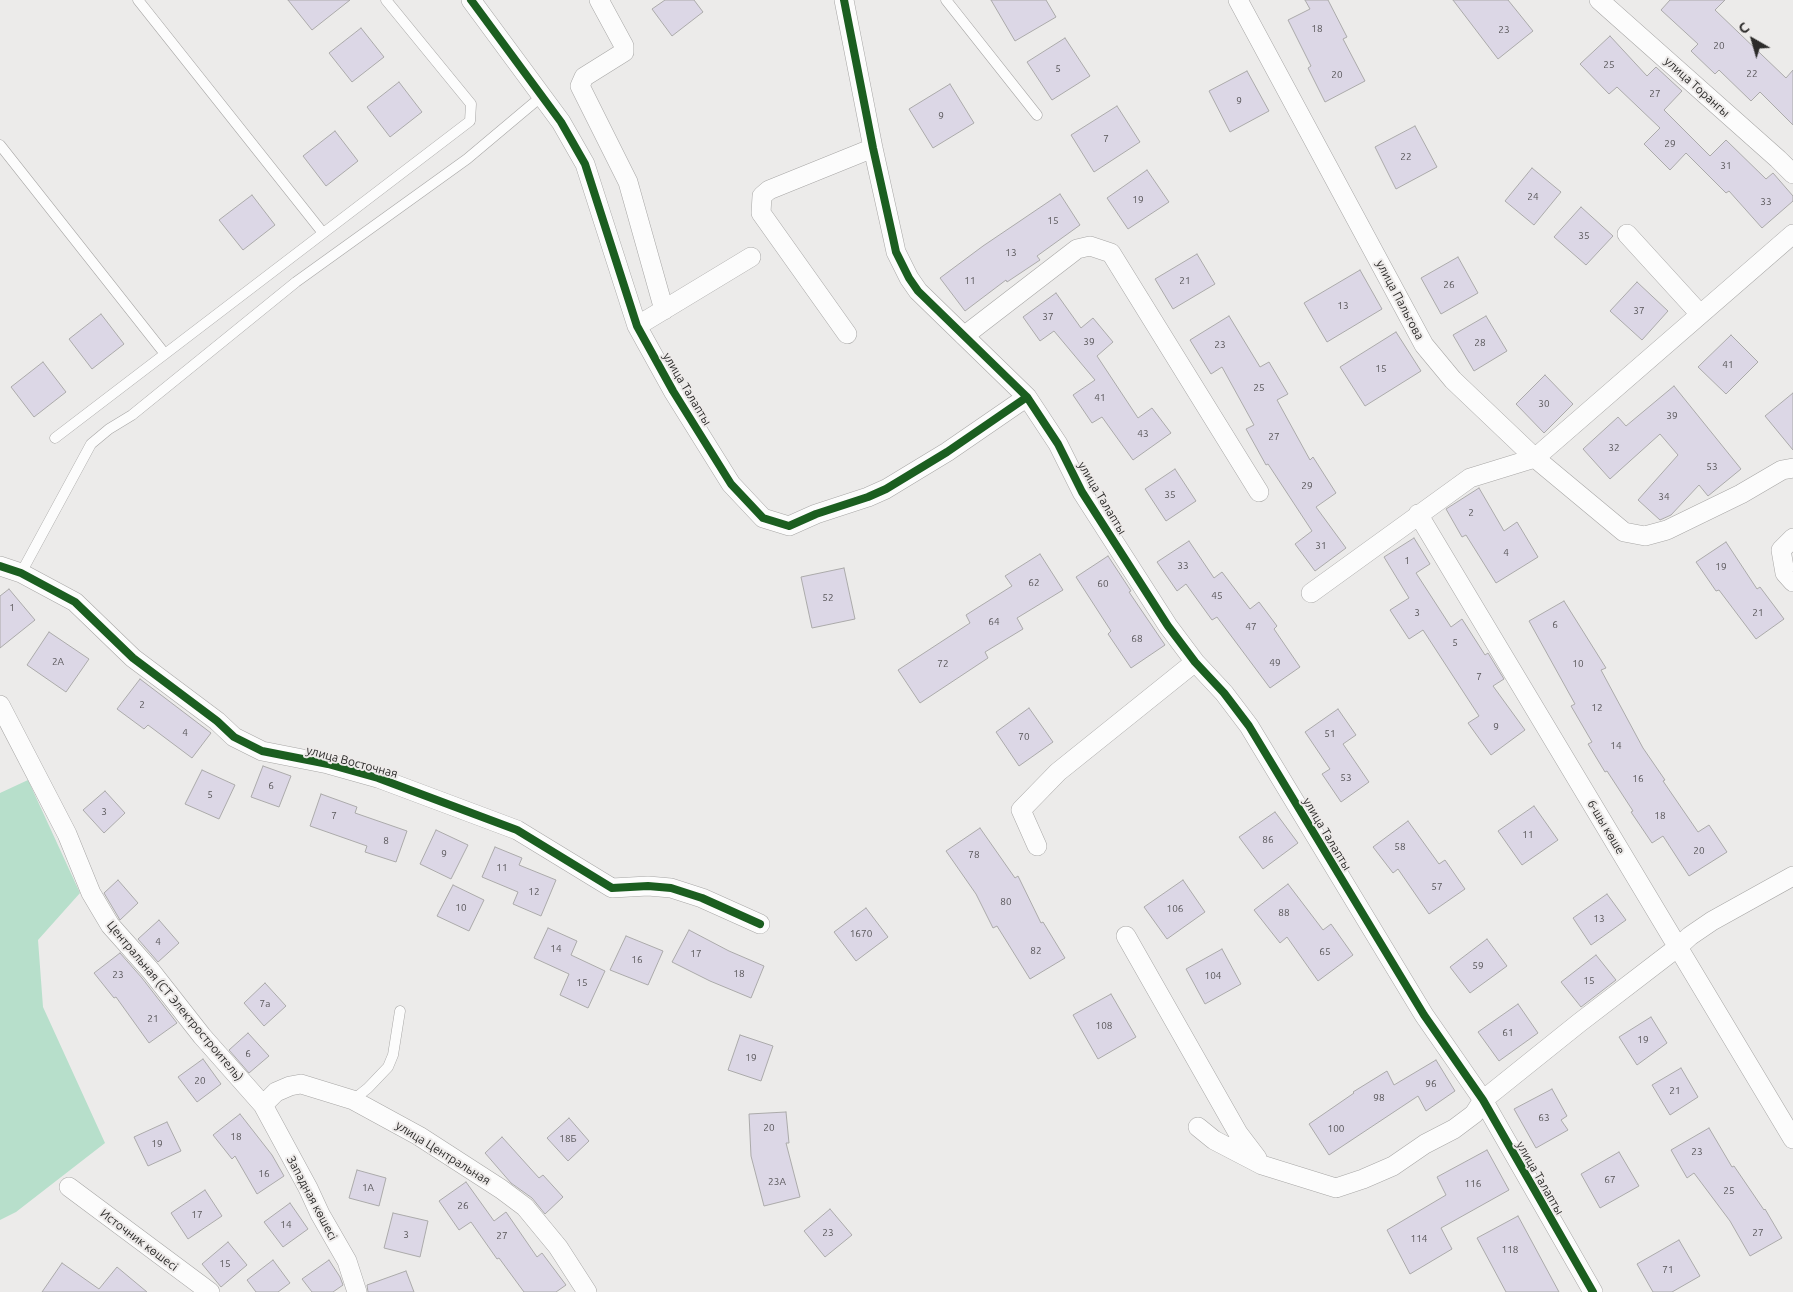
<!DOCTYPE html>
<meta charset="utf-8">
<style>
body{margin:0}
#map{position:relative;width:1793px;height:1292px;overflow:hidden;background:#ecebea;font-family:Ubuntu,sans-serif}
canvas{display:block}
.north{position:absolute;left:1728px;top:15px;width:50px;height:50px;-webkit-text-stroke:4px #edeae9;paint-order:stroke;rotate:322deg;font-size:14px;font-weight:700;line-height:20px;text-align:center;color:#2c2b2a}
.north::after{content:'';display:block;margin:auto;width:18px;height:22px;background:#2c2b2a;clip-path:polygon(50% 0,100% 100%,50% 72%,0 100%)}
</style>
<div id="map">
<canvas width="1793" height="1292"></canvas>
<div class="north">С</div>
</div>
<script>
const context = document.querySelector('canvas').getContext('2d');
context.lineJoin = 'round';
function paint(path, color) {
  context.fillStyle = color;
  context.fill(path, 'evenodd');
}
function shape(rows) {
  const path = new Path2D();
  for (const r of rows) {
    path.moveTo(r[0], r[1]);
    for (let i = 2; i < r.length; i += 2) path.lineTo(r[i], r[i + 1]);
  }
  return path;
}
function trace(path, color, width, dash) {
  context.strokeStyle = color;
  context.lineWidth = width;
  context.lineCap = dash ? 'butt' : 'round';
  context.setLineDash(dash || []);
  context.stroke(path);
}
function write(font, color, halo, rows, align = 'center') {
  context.font = font + ' Ubuntu,sans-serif';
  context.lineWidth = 4;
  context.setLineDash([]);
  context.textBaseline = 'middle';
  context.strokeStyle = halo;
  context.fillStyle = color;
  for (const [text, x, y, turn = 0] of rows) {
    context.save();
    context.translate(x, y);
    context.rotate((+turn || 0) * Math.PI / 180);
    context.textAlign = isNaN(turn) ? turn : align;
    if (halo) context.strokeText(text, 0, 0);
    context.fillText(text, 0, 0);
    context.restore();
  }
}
paint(shape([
 [28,780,80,893,38,940,43,1007,105,1143,16,1212,0,1220,0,793]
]), '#b7dfcb');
const building = shape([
 [288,0,350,0,312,30,288,0],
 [665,0,694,0,703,12,672,36,652,9,665,0],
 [991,0,1046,0,1056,17,1015,41,991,0],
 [1305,0,1328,0,1347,37,1343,39,1365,81,1325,102,1308,68,1311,66,1288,20,1310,9,1305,0],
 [1453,0,1508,0,1533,31,1498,59,1453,0],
 [1670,0,1725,0,1715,10,1786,78,1793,70,1793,125,1760,92,1751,101,1719,70,1715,74,1691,51,1698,44,1661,10,1670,0],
 [361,28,384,57,352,82,329,53,361,28],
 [1610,36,1647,76,1656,67,1682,91,1664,110,1710,156,1726,140,1766,179,1773,173,1793,196,1793,201,1762,228,1729,191,1726,193,1686,153,1670,170,1644,144,1660,128,1617,87,1609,94,1580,64,1610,36],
 [1065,38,1090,76,1052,100,1027,62,1065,38],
 [1247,71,1269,111,1230,132,1209,91,1247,71],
 [399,82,422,112,390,137,367,107,399,82],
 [950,84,974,123,933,148,909,109,950,84],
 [1117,106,1140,142,1094,172,1071,135,1117,106],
 [1415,126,1437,167,1396,189,1375,147,1415,126],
 [335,131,358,161,326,186,303,156,335,131],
 [1532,168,1561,192,1534,225,1505,201,1532,168],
 [1147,170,1169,202,1128,229,1107,198,1147,170],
 [1060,194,1080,225,1037,256,1040,260,1007,282,1006,280,965,311,940,278,983,246,1060,194],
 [252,195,275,225,243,250,219,220,252,195],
 [1581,207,1613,236,1586,265,1554,237,1581,207],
 [1197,254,1215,284,1173,309,1155,279,1197,254],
 [1458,257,1478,293,1441,314,1421,278,1458,257],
 [1360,270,1382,309,1327,342,1304,303,1360,270],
 [1637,282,1668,311,1642,340,1610,311,1637,282],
 [1056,293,1081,328,1093,318,1113,342,1097,356,1138,418,1152,408,1171,433,1133,460,1102,417,1092,423,1073,395,1095,380,1054,331,1040,341,1023,317,1056,293],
 [101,314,124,344,92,369,69,339,101,314],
 [1229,316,1260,367,1269,362,1288,394,1277,400,1310,460,1313,457,1336,493,1316,507,1346,548,1315,571,1295,544,1312,531,1268,464,1266,465,1246,429,1254,425,1222,367,1211,374,1190,340,1229,316],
 [1486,316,1507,351,1474,371,1453,335,1486,316],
 [1396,332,1421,371,1365,406,1340,367,1396,332],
 [1731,335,1758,362,1726,394,1698,367,1731,335],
 [43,362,66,392,34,417,11,387,43,362],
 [1545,375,1573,404,1544,433,1516,404,1545,375],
 [1674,386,1741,469,1708,496,1699,485,1671,515,1660,520,1638,500,1678,455,1660,434,1610,479,1583,449,1618,417,1626,426,1674,386],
 [1793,393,1793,450,1765,416,1793,393],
 [1175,469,1196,501,1166,521,1145,489,1175,469],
 [1479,488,1504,531,1517,522,1538,557,1496,583,1466,535,1462,537,1446,509,1479,488],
 [1414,538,1430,564,1416,573,1451,627,1462,619,1485,655,1488,653,1504,679,1493,686,1525,730,1491,755,1468,723,1479,716,1423,630,1409,639,1390,610,1409,598,1384,557,1414,538],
 [1189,541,1214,578,1222,572,1250,609,1259,602,1277,626,1274,629,1300,667,1270,688,1217,617,1212,620,1186,584,1177,591,1157,562,1189,541],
 [1726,542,1757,589,1760,587,1784,619,1756,639,1719,590,1716,591,1696,562,1726,542],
 [1040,554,1063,590,1017,618,1023,629,985,652,988,658,920,703,898,670,970,623,966,615,1012,586,1005,576,1040,554],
 [1108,556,1131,591,1129,592,1165,645,1131,668,1108,634,1111,631,1076,577,1108,556],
 [844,568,855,619,812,628,801,577,844,568],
 [9,589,35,620,0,648,0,596,9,589],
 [1564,601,1606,668,1601,670,1643,748,1665,780,1663,781,1698,832,1709,825,1727,852,1689,876,1663,836,1652,843,1631,812,1633,811,1607,771,1605,772,1588,744,1592,742,1571,706,1575,704,1529,621,1564,601],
 [49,632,89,659,66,692,27,665,49,632],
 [140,679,211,733,192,758,148,725,144,729,117,709,140,679],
 [1029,708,1053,742,1019,766,996,732,1029,708],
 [1338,709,1356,735,1343,744,1369,782,1341,802,1322,774,1330,769,1305,732,1338,709],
 [263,766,291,776,279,807,251,797,263,766],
 [202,770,235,785,219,819,185,804,202,770],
 [105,791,125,813,104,833,83,810,105,791],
 [321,794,357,807,355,813,407,831,396,862,365,852,367,846,310,826,321,794],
 [1534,806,1558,840,1522,865,1498,831,1534,806],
 [1275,812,1298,843,1263,869,1239,837,1275,812],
 [1408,821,1439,864,1445,860,1465,889,1429,914,1398,869,1393,873,1373,847,1408,821],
 [980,828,1015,878,1018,876,1041,923,1043,922,1065,958,1030,979,997,926,993,928,976,894,946,851,980,828],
 [436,830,468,845,451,879,420,864,436,830],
 [495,847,522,858,519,865,556,880,541,916,513,904,518,892,482,877,495,847],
 [118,880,138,903,120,920,104,893,118,880],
 [1183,880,1205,912,1167,939,1144,907,1183,880],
 [1288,884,1323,930,1331,924,1353,955,1318,981,1287,937,1280,943,1254,910,1288,884],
 [453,885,484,900,469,931,437,916,453,885],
 [1607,894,1626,920,1591,945,1573,918,1607,894],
 [866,908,888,937,856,961,834,932,866,908],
 [159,920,179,943,158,962,138,939,159,920],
 [548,928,577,941,571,955,605,971,588,1008,560,995,569,974,534,958,548,928],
 [689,930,729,951,764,966,751,998,710,981,672,962,689,930],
 [626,936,663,951,648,985,610,970,626,936],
 [1487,939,1507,966,1470,993,1450,967,1487,939],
 [1222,949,1241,984,1205,1004,1186,969,1222,949],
 [120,953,142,978,177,1023,149,1043,116,997,114,998,94,973,120,953],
 [1596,955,1616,980,1581,1007,1561,982,1596,955],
 [265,983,286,1006,264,1026,244,1003,265,983],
 [1111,994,1136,1037,1098,1059,1073,1015,1111,994],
 [1518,1004,1538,1033,1499,1061,1478,1032,1518,1004],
 [1651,1017,1667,1043,1637,1065,1619,1037,1651,1017],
 [248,1033,269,1056,249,1073,229,1050,248,1033],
 [740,1035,773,1046,761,1081,728,1070,740,1035],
 [203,1059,221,1084,197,1102,178,1077,203,1059],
 [1436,1060,1455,1091,1426,1111,1418,1096,1329,1155,1309,1124,1354,1093,1353,1092,1387,1071,1394,1085,1436,1060],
 [1681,1068,1698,1097,1670,1115,1652,1085,1681,1068],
 [1552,1089,1567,1116,1561,1120,1568,1130,1536,1148,1514,1109,1552,1089],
 [786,1112,789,1143,786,1143,800,1197,764,1206,751,1156,749,1114,786,1112],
 [240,1114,272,1155,284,1176,257,1194,235,1156,232,1159,213,1135,240,1114],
 [569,1118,589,1141,568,1161,547,1138,569,1118],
 [167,1122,181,1151,148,1166,134,1137,167,1122],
 [1709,1128,1732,1167,1734,1166,1764,1210,1765,1209,1782,1238,1750,1256,1730,1221,1694,1173,1687,1178,1671,1150,1709,1128],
 [502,1137,539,1178,543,1175,563,1197,545,1214,532,1198,511,1183,485,1153,502,1137],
 [1487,1150,1509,1190,1441,1228,1452,1249,1410,1274,1387,1230,1446,1195,1437,1177,1487,1150],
 [1619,1152,1639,1186,1600,1208,1581,1174,1619,1152],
 [357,1170,386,1178,379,1206,349,1198,357,1170],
 [466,1182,494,1221,506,1212,537,1257,542,1253,566,1285,556,1292,524,1292,499,1258,497,1259,471,1222,459,1230,439,1201,466,1182],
 [205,1190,222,1216,188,1239,171,1213,205,1190],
 [290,1203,308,1229,283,1247,264,1222,290,1203],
 [830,1209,852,1235,825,1257,804,1231,830,1209],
 [393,1213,428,1221,420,1257,384,1248,393,1213],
 [1518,1216,1559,1292,1506,1292,1477,1238,1518,1216],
 [1679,1240,1700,1276,1672,1292,1653,1292,1637,1264,1679,1240],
 [228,1242,247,1265,221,1287,202,1264,228,1242],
 [273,1260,290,1283,278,1292,256,1292,247,1280,273,1260],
 [329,1260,340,1277,343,1285,333,1292,312,1292,302,1279,329,1260],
 [62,1263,99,1289,117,1267,147,1292,42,1292,62,1263],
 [406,1271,414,1292,368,1292,367,1285,406,1271]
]);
paint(building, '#dcd7e6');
trace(building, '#abaaaa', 1);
const service = shape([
 [138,0,323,233],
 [946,0,1037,115],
 [0,145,165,354],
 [55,438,470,121,471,104,386,0],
 [21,573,91,444,109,429,132,415,296,282,467,159,542,96],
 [353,1100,368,1088,388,1067,393,1055,400,1011]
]);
const minor = shape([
 [471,0,561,122,585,164,637,326,673,391,731,484,763,518,789,526,816,514,868,497,886,489,947,452,1027,397],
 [599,0,624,46,624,52,584,77,580,86,628,182,664,310],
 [844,0,873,148,893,238,896,252,909,278,918,291,1027,397,1058,444,1082,492,1168,626,1195,662,1224,693,1249,726,1424,1015,1483,1100,1593,1292],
 [1238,0,1424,345,1453,380,1535,458,1470,478,1311,593],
 [1599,0,1778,159,1793,174],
 [1627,234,1700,314],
 [1793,234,1535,458,1624,532,1645,536,1667,530,1741,494,1782,470,1793,468],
 [637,326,751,257],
 [847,334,761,213,762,196,769,190,873,148],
 [964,336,1077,249,1090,246,1111,253,1259,492],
 [1418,514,1793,1139],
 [1793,538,1781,550,1785,573,1793,582],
 [0,566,21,573,75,602,133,658,217,721,234,737,262,751,328,764,378,778,517,830,612,888,648,886,671,888,702,898,760,924],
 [0,705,67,834,91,893,110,925,151,971,202,1036,263,1105,308,1188,320,1214,347,1261,357,1292],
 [1037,846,1021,810,1058,772,1195,662],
 [1126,936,1238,1133,1257,1158],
 [263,1105,276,1092,290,1086,301,1084,353,1100,419,1136,501,1189,525,1207,558,1247,587,1292],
 [1198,1127,1214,1140,1262,1165,1336,1188,1363,1179,1393,1166,1425,1144,1454,1129,1474,1114,1483,1100,1579,1023,1678,947,1690,936,1712,921,1793,876],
 [69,1187,210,1292]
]);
trace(service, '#a7a6a5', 11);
trace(minor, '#a7a6a5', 20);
trace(service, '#fcfcfc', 10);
trace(minor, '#fcfcfc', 19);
trace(shape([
 [471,0,561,122,585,164,637,326,673,391,731,484,763,518,789,526,816,514,868,497,886,489,947,452,1027,397],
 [844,0,873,148,893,238,896,252,909,278,918,291,1027,397,1058,444,1082,492,1168,626,1195,662,1224,693,1249,726,1424,1015,1483,1100,1593,1292],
 [0,566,21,573,75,602,133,658,217,721,234,737,262,751,328,764,378,778,517,830,612,888,648,886,671,888,702,898,760,924]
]), '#1b5e20', 8);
write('10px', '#585659', null, [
 ["18",1317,29],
 ["23",1504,30],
 ["20",1719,46],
 ["25",1609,65],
 ["5",1058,69],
 ["22",1752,74],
 ["20",1337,75],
 ["27",1655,94],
 ["9",1239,101],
 ["9",941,116],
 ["7",1106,139],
 ["29",1670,144],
 ["22",1406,157],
 ["31",1726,166],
 ["24",1533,197],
 ["19",1138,200],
 ["33",1766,202],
 ["15",1053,221],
 ["35",1584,236],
 ["13",1011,253],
 ["11",970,281],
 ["21",1185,281],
 ["26",1449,285],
 ["13",1343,306],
 ["37",1639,311],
 ["37",1048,317],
 ["39",1089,342],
 ["28",1480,343],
 ["23",1220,345],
 ["41",1728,365],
 ["15",1381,369],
 ["25",1259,388],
 ["41",1100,398],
 ["30",1544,404],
 ["39",1672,416],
 ["43",1143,434],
 ["27",1274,437],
 ["32",1614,448],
 ["53",1712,467],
 ["29",1307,486],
 ["35",1170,495],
 ["34",1664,497],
 ["2",1471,513],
 ["31",1321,546],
 ["4",1506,553],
 ["1",1407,561],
 ["33",1183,566],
 ["19",1721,567],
 ["62",1034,583],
 ["60",1103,584],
 ["45",1217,596],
 ["52",828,598],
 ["1",12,608],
 ["3",1417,613],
 ["21",1758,613],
 ["64",994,622],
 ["6",1555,625],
 ["47",1251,627],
 ["68",1137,639],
 ["5",1455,643],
 ["2А",58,662],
 ["49",1275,663],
 ["72",943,664],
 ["10",1578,664],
 ["7",1479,677],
 ["2",142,705],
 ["12",1597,708],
 ["9",1496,727],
 ["4",185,733],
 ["51",1330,734],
 ["70",1024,737],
 ["14",1616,746],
 ["53",1346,778],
 ["16",1638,779],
 ["6",271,786],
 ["5",210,795],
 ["3",104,812],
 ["7",334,816],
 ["18",1660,816],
 ["11",1528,835],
 ["86",1268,840],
 ["8",386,841],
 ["58",1400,847],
 ["20",1699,851],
 ["9",444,854],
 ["78",974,855],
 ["11",502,868],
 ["57",1437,887],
 ["12",534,892],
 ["80",1006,902],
 ["10",461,908],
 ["106",1175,909],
 ["88",1284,913],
 ["13",1599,919],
 ["1670",861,934],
 ["4",158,942],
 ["14",556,949],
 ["82",1036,951],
 ["65",1325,952],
 ["17",696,954],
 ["16",637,960],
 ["59",1478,966],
 ["18",739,974],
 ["23",118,975],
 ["104",1213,976],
 ["15",1589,981],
 ["15",582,983],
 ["7а",265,1004],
 ["21",153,1019],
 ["108",1104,1026],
 ["61",1508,1033],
 ["19",1643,1040],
 ["6",248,1054],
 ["19",751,1058],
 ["20",200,1081],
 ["96",1431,1084],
 ["21",1675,1091],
 ["98",1379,1098],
 ["63",1544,1118],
 ["20",769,1128],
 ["100",1336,1129],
 ["18",236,1137],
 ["18Б",568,1139],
 ["19",157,1144],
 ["23",1697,1152],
 ["16",264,1174],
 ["67",1610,1180],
 ["23А",777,1182],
 ["116",1473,1184],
 ["1А",368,1188],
 ["25",1729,1191],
 ["26",463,1206],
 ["17",197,1215],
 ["14",286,1225],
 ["23",828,1233],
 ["27",1758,1233],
 ["3",406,1235],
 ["27",502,1236],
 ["114",1419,1239],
 ["118",1510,1250],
 ["15",225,1264],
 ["71",1668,1270]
]);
write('12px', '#2c2b2a', '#edeae9', [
 ["улица Торангы",1697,87,42],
 ["улица Пальгова",1400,300,62],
 ["улица Талапты",687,389,59],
 ["улица Талапты",1102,498,59],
 ["улица Восточная",352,762,15],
 ["6-шы көше",1606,827,59],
 ["улица Талапты",1327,834,59],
 ["Центральная (СТ Электростроитель)",175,1001,50],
 ["улица Центральная",443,1153,32],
 ["улица Талапты",1540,1178,60],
 ["Западная көшесі",312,1198,62],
 ["Источник көшесі",139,1240,37]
]);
</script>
